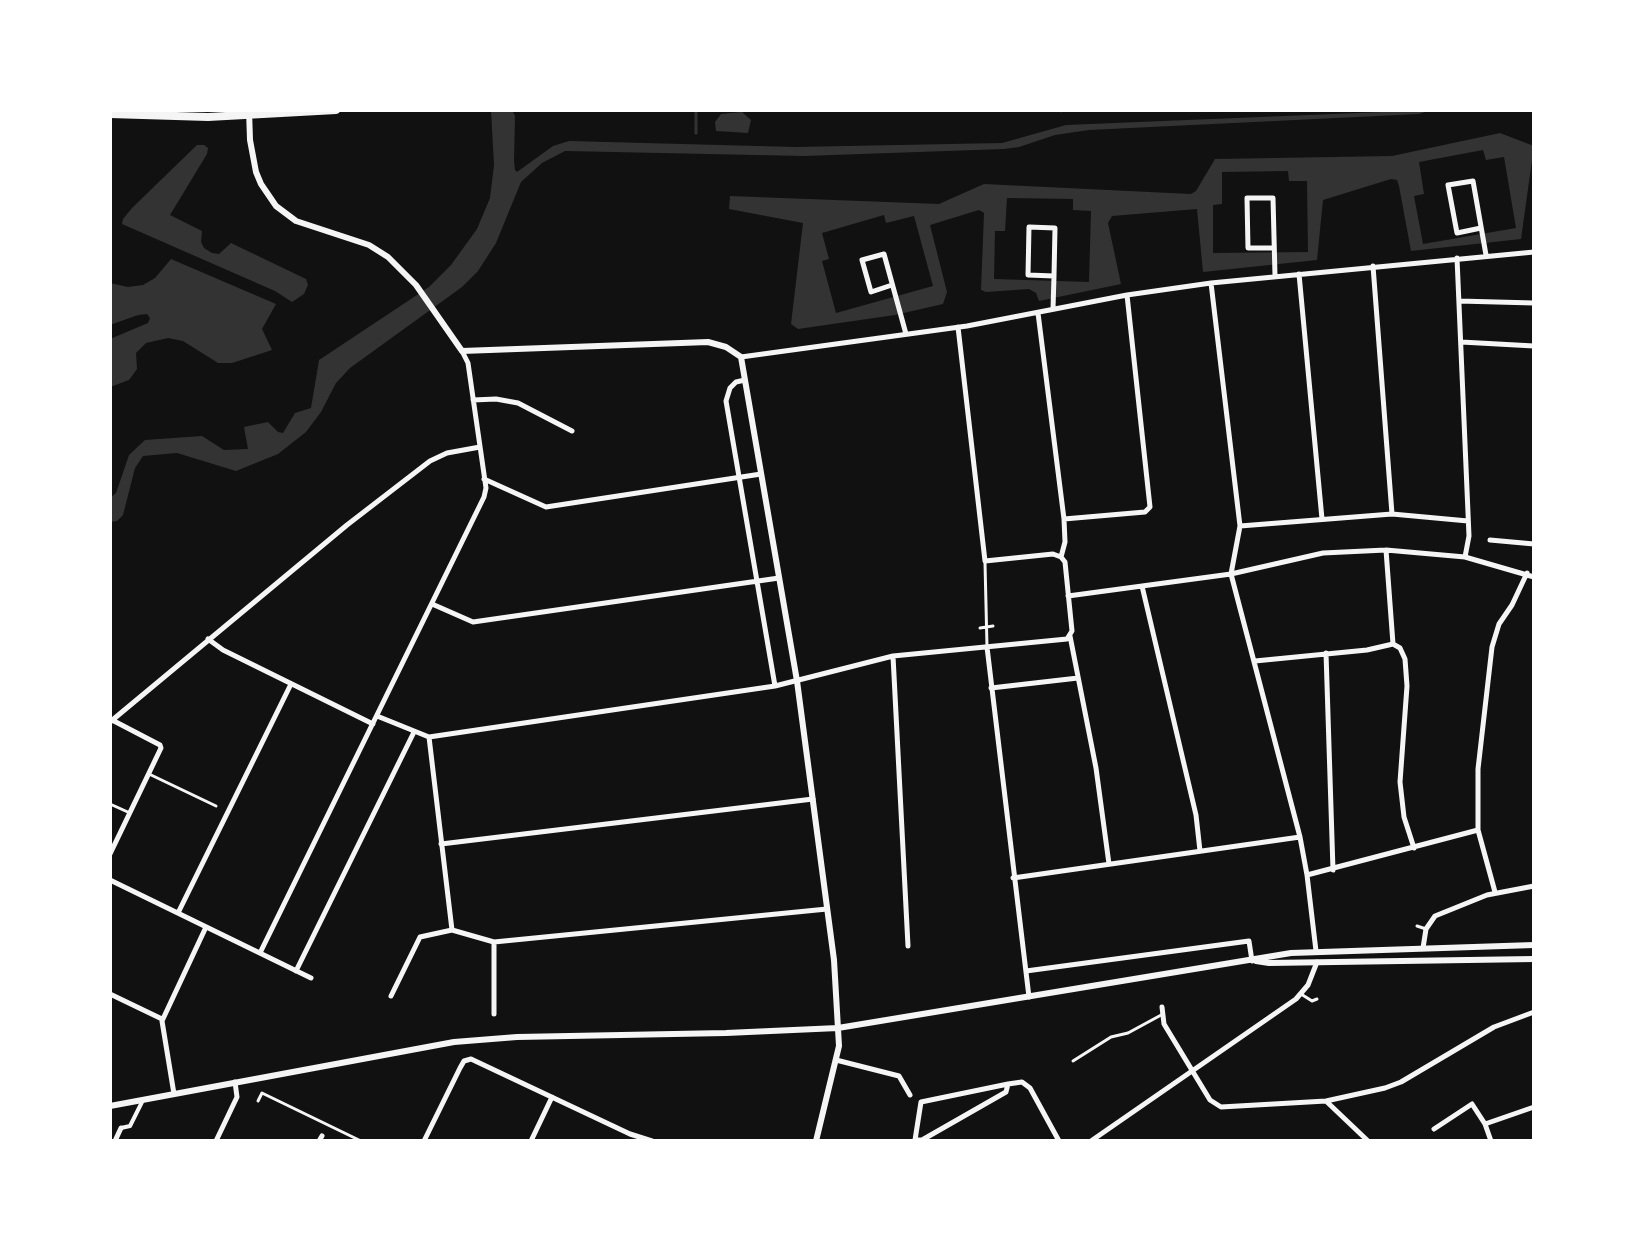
<!DOCTYPE html>
<style>
body{margin:0}
#map{position:relative;width:1644px;height:1251px;overflow:hidden;background:#111;font-family:Jost,sans-serif}
canvas{display:block}
.frame{position:absolute;inset:0;border:112px solid #fff;pointer-events:none}
</style>
<div id="map">
<canvas width="1644" height="1251"></canvas>
<div class="frame"></div>
</div>
<script>
const context = document.querySelector('canvas').getContext('2d');
context.lineJoin = 'round';
function paint(path, color) {
  context.fillStyle = color;
  context.fill(path, 'evenodd');
}
function shape(rows) {
  const path = new Path2D();
  for (const r of rows) {
    path.moveTo(r[0], r[1]);
    for (let i = 2; i < r.length; i += 2) path.lineTo(r[i], r[i + 1]);
  }
  return path;
}
function trace(path, color, width, dash) {
  context.strokeStyle = color;
  context.lineWidth = width;
  context.lineCap = dash ? 'butt' : 'round';
  context.setLineDash(dash || []);
  context.stroke(path);
}
paint(shape([
 [491,110,512,110,515,116,514,161,515,170,517,172,553,146,569,141,795,147,1002,143,1066,125,1430,110,1419,114,1089,130,1055,135,1019,147,1004,149,804,156,565,151,542,163,521,182,496,243,478,271,462,287,350,368,336,383,321,412,306,432,278,454,236,471,177,453,143,456,135,468,123,515,117,521,110,522,110,498,116,493,129,455,145,440,202,436,224,450,248,449,244,427,268,422,278,432,283,433,295,413,311,408,319,360,429,287,451,265,477,229,490,198,494,165],
 [742,112,751,120,748,133,716,131,715,122,721,114],
 [1500,133,1534,146,1521,239,1411,251,1399,186,1397,180,1391,179,1323,200,1317,260,1203,272,1197,209,1112,216,1108,223,1121,284,1039,301,1036,293,1029,289,986,292,981,290,984,213,979,210,930,225,947,292,943,304,895,315,798,329,791,324,803,223,729,209,730,196,939,204,984,184,1191,194,1196,191,1215,159,1392,156],
 [1483,150,1486,160,1504,157,1516,228,1423,244,1414,196,1424,194,1419,162],
 [1288,171,1289,181,1307,181,1308,252,1213,253,1213,205,1222,204,1222,172],
 [1007,198,1073,199,1073,210,1091,211,1089,282,994,279,995,231,1005,231],
 [884,215,886,223,914,216,933,286,836,313,822,261,829,259,822,233],
 [197,145,204,145,208,148,207,154,170,215,202,231,201,242,204,248,212,253,219,254,231,243,306,279,308,285,304,294,292,302,275,291,122,224,123,219,132,208],
 [171,259,276,304,262,329,272,350,232,363,218,363,183,341,168,338,146,343,136,353,137,369,129,380,110,387,110,339,148,323,150,318,147,314,138,315,110,325,110,283,128,287,143,285,155,278]
]), '#333');
trace(shape([
 [696,110,696,133],
 [1061,111,1062,110]
]), '#333', 3);
trace(shape([
 [985,563,987,647],
 [980,628,993,626],
 [149,774,216,806],
 [110,804,130,813],
 [1417,926,1426,929],
 [1301,994,1312,1001,1317,999],
 [1073,1061,1111,1037,1128,1033,1163,1014],
 [258,1101,262,1093,361,1141]
]), '#f5f5f5', 3);
trace(shape([
 [121,1128,130,1126,142,1102]
]), '#f5f5f5', 4);
trace(shape([
 [1481,228,1457,233,1448,185,1473,181,1486,255],
 [1274,248,1248,248,1247,198,1273,198,1275,276],
 [1457,258,1469,536,1465,557],
 [1373,266,1392,514],
 [1299,274,1322,519],
 [1211,283,1240,526,1231,574,1300,837,1307,875,1316,951],
 [892,285,871,292,862,260,884,254,906,334],
 [1459,301,1534,303],
 [1053,309,1054,276,1055,228,1029,227,1028,275,1054,276],
 [958,327,985,561,1053,554,1061,557],
 [1461,342,1534,346],
 [741,357,967,326,1127,295,1211,283,1534,252],
 [745,380,736,382,730,388,726,401,775,686],
 [473,400,496,399,518,403,572,431],
 [484,479,546,507,761,474],
 [1064,519,1145,512,1150,507,1127,295],
 [1240,526,1392,514,1468,521],
 [1490,540,1534,544],
 [1386,550,1393,644,1400,648,1405,659,1407,686,1400,782,1404,817,1414,848],
 [1142,586,1196,815,1200,851],
 [1068,596,1231,574,1323,553,1386,550,1465,557,1534,577],
 [432,604,473,622,779,578],
 [1070,636,1096,768,1109,864],
 [208,639,223,650,373,724],
 [987,647,1029,997],
 [1326,653,1333,870],
 [893,656,908,946],
 [1255,661,1367,650,1393,644],
 [991,688,1078,678],
 [377,716,429,737,775,686,893,656,1067,639,1072,631,1065,562,1061,557,1065,542,1064,519,1038,313],
 [110,722,347,525,430,461,447,453,480,447],
 [441,844,813,799],
 [110,854,161,748,160,745,112,720],
 [1307,875,1478,830],
 [1013,878,1300,837],
 [110,880,311,978],
 [1495,892,1478,830,1478,769,1492,647,1499,624,1512,605,1527,573],
 [178,913,291,684],
 [452,930,494,942,494,1014],
 [494,942,827,909],
 [1423,948,1426,929,1435,916,1487,895,1534,886],
 [260,953,484,497,486,488,468,363,462,351],
 [296,971,414,732],
 [1026,971,1249,941,1252,961],
 [110,994,162,1019],
 [391,996,420,937,452,930,429,737],
 [1162,1007,1164,1024,1210,1100,1221,1107,1326,1101,1385,1088,1401,1082,1494,1027,1534,1012],
 [836,1060,899,1076,910,1095],
 [1008,1084,1006,1092,922,1140,915,1140,921,1102,1008,1084,1022,1082,1030,1088,1059,1141],
 [174,1094,162,1021,206,927],
 [1327,1102,1368,1141],
 [1485,1124,1534,1107],
 [1434,1129,1472,1104,1485,1124,1491,1141],
 [115,1141,121,1128],
 [216,1141,237,1097,235,1082],
 [319,1141,322,1136],
 [424,1141,460,1068,464,1061,471,1059,630,1134,652,1141],
 [531,1141,552,1097],
 [1091,1141,1296,999,1308,985,1317,962]
]), '#f5f5f5', 5);
trace(shape([
 [249,110,250,140,256,172,261,184,276,206,296,221,369,245,388,257,416,285,462,351,708,342,726,347,741,357,797,681,834,960,839,1046,816,1141],
 [1256,961,1269,963,1534,959],
 [110,1106,454,1042,517,1037,726,1033,838,1028,1291,953,1534,945]
]), '#f5f5f5', 6);
trace(shape([
 [110,114,208,117,336,110]
]), '#f5f5f5', 8);
</script>
